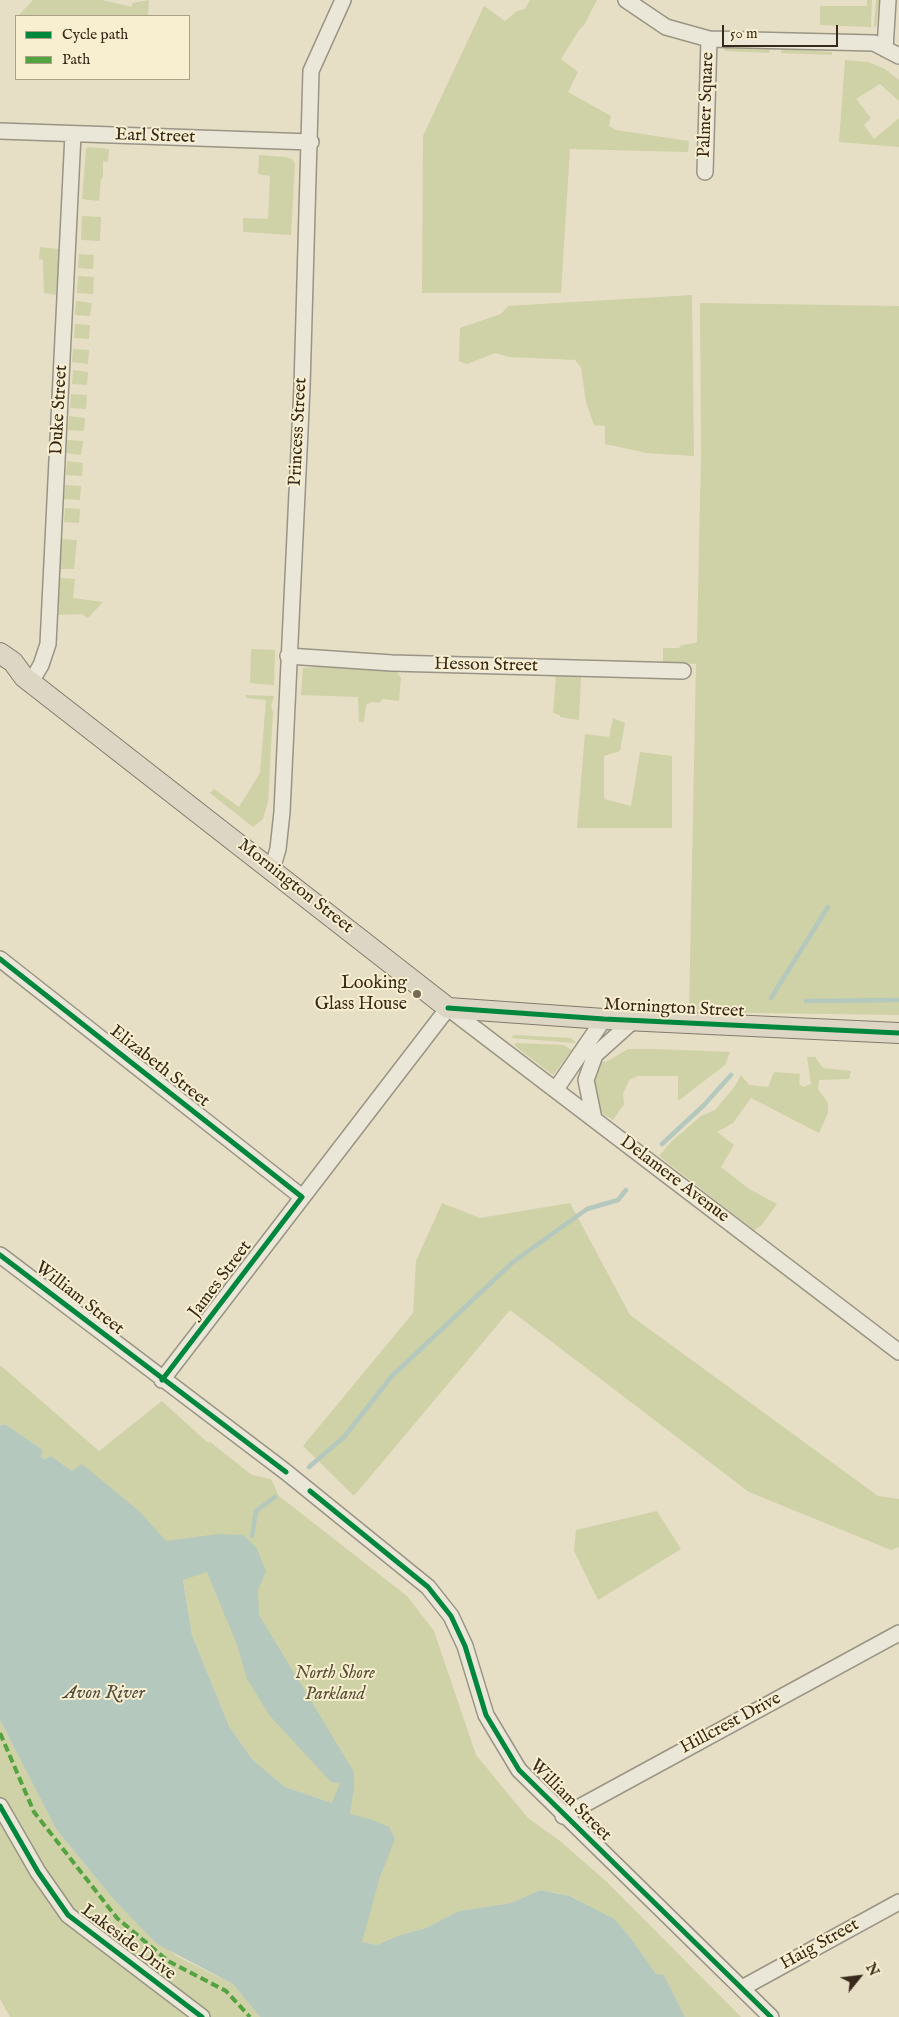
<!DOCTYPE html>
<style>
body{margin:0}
#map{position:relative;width:899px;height:2017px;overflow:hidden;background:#e6dfc5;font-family:"IM FELL English",serif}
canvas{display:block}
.legend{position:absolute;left:15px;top:15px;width:175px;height:65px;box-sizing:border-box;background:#f8efd0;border:1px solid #aca087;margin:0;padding:6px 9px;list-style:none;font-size:15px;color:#39291a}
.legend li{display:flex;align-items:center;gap:10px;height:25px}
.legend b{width:25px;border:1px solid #aca087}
.north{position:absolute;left:834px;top:1952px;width:50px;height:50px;-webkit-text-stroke:4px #f8efd0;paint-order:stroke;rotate:61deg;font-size:14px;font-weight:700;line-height:20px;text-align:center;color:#39291a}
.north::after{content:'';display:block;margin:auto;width:18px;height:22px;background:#39291a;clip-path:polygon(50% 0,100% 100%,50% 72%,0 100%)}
.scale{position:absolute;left:722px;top:25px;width:116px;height:22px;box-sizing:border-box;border:2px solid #39291a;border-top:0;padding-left:6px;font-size:15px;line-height:18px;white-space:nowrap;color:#39291a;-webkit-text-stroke:4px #f8efd0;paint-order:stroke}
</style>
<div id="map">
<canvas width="899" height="2017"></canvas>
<ul class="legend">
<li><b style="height:6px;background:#00873e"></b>Cycle path</li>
<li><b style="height:6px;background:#53a340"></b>Path</li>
</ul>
<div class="north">N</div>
<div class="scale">50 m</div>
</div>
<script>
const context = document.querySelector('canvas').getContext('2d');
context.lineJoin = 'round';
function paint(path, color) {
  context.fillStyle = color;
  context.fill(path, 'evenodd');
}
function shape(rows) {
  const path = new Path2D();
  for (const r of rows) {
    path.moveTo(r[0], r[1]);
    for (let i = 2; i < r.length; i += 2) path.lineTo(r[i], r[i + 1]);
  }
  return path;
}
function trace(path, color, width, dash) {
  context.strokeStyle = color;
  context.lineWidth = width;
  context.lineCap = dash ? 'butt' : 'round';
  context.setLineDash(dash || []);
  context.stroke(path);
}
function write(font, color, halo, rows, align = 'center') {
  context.font = font + ' "IM FELL English",serif';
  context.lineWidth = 4;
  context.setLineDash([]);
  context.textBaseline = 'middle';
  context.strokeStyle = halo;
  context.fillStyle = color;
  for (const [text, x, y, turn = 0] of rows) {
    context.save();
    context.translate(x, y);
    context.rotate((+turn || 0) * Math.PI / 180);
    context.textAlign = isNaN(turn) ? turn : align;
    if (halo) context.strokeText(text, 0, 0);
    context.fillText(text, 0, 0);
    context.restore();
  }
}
paint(shape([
 [33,0,102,0,132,7,132,3,149,0,148,16,18,16],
 [530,0,597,0,584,25,579,30,561,59,578,72,568,92,611,116,609,126,616,130,689,141,688,152,570,149,561,293,422,293,423,136,484,6,505,21,517,11,525,9],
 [867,0,872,0,871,27,820,25,820,6,867,6],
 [876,0,880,0,876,27,874,26],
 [729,47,770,48,769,53,725,51,724,48],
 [781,49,832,52,832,55,781,53],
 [845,60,868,62,885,69,899,80,899,101,880,84,856,99,871,118,864,125,874,139,899,118,899,147,839,142],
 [88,147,109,149,108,162,103,161,103,178,101,179,99,201,82,199,86,149],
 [259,155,285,157,292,159,295,164,291,235,243,232,243,218,268,219,270,176,258,174],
 [82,216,101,217,100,241,81,240],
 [40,247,59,249,56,295,44,293,43,260,39,259],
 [79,254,94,255,93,269,78,268],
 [78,276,94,277,93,294,77,293],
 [692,295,694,456,647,453,605,444,605,426,594,425,586,402,581,368,575,360,509,357,495,353,467,364,459,361,460,328,501,314,508,306],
 [76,301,92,303,90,316,75,315],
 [700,303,899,306,899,1015,689,1012,696,664,663,662,663,648,679,648,681,645,696,643,697,641,701,455],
 [75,324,90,325,89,339,74,338],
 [73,349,89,350,88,364,72,362],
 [73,370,88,372,87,385,72,384],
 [71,394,87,395,86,409,70,408],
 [69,416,85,418,84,431,68,430],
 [67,440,83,441,81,455,66,453],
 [67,461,83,463,82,476,66,475],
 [65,485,81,486,80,500,64,499],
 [65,508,80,509,79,523,64,522],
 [61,539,77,540,74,569,60,569],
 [60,578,75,579,73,598,103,602,88,618,82,614,58,615],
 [251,649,275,650,274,685,250,683],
 [326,666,396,671,401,678,399,701,383,699,379,703,371,702,366,705,364,722,359,722,358,697,301,695,303,668],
 [556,675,581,677,579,720,560,717,560,715,553,713],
 [246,695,274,696,271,706,273,712,268,802,263,819,253,827,210,793,214,789,239,807,260,773,266,700,246,698],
 [613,718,625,723,620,751,604,756,604,799,631,806,640,752,672,756,672,828,577,828,585,734,609,737],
 [515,1035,571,1038,576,1043,511,1038],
 [515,1043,563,1045,572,1050,553,1075,515,1046],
 [628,1049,657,1049,730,1052,725,1065,678,1101,678,1076,638,1076,629,1080,623,1094,624,1104,613,1120,603,1114,597,1104,593,1079,600,1061,606,1062],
 [807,1057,815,1057,823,1068,851,1071,849,1079,819,1080,818,1089,828,1103,828,1113,819,1133,751,1098,733,1123,717,1132,734,1145,721,1167,749,1189,777,1204,761,1226,754,1230,659,1156,672,1141,701,1116,715,1110,735,1086,741,1075,749,1085,768,1087,774,1072,800,1074,799,1084,803,1087,811,1084],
 [442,1203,480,1218,570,1203,630,1315,878,1496,899,1499,899,1547,891,1550,749,1492,510,1310,354,1496,303,1446,413,1313,416,1261],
 [0,1365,99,1451,162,1401,208,1443,210,1442,252,1475,271,1479,279,1496,407,1596,434,1631,476,1755,528,1818,560,1841,607,1882,741,2017,685,2017,664,1975,656,1975,630,1937,614,1920,571,1896,540,1890,511,1903,459,1911,426,1928,397,1936,377,1945,361,1942,380,1877,370,1819,350,1815,332,1803,285,1787,252,1759,229,1726,192,1635,183,1578,72,1471,51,1456,45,1459,41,1457,43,1450,5,1424,0,1426],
 [657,1511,681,1549,598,1600,574,1551,576,1530],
 [0,1720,56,1829,115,1901,135,1921,178,1957,233,1984,260,2017,10,2017,0,1999]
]), '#cfd1a6');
paint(shape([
 [5,1424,43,1450,41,1457,44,1459,51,1456,72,1471,82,1464,140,1512,166,1541,218,1534,243,1535,256,1547,266,1571,258,1590,259,1615,354,1772,354,1788,350,1814,370,1819,389,1827,395,1839,380,1877,362,1942,377,1945,397,1936,426,1928,459,1911,511,1903,540,1890,570,1896,614,1919,630,1937,656,1974,664,1975,685,2017,260,2017,233,1984,157,1944,115,1901,56,1829,0,1720,0,1426],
 [207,1572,237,1645,247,1679,270,1716,331,1782,340,1783,332,1803,285,1787,252,1759,229,1726,192,1635,183,1580]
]), '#b5c8bd');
trace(shape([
 [771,998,828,907],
 [806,1001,899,1000],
 [662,1144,704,1105,731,1075],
 [309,1467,344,1437,392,1376,513,1262,587,1209,618,1200,626,1190],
 [252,1536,256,1511,275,1497]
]), '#b5c8bd', 4.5);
const minor = shape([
 [626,0,666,27,709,39,874,43,899,56],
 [885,49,888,0],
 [0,131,311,142],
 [705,172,709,39],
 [288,656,392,663,683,671],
 [31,682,41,665,48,644,73,134],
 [272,869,278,849,282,812,302,387,311,71,343,0],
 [0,959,302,1197],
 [556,1089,604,1019],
 [594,1119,586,1080,595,1055,634,1020],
 [0,1255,286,1472,428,1587,451,1616,465,1646,486,1715,519,1770,771,2017],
 [162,1380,448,1008,899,1352],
 [0,1806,38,1872,68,1915,202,2017],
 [563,1816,899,1633],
 [742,1988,899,1902]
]);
const major = shape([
 [0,653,13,662,24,677,448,1008,604,1019,899,1033]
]);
trace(minor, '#9a9484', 18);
trace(major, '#817b6c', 22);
trace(minor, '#eae7d9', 15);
trace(major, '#ded6c4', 20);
trace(shape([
 [0,1733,34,1812,117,1918,168,1961,226,1991,250,2017]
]), '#53a340', 4, [8, 4]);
trace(shape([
 [0,959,302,1197,162,1380],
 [448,1008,604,1019,899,1033],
 [0,1255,286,1472],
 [310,1491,428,1587,451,1616,465,1646,486,1715,519,1770,771,2017],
 [0,1806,38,1872,68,1915,202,2017]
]), '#00873e', 5);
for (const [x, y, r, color] of [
 [417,994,5,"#766956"]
]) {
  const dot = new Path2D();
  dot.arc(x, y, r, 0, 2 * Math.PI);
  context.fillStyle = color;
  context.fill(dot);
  trace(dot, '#f8efd0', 2);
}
write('18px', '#39291a', '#f8efd0', [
 ["Palmer Square",707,105,-88],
 ["Earl Street",155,137,2],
 ["Duke Street",60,410,-87],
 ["Princess Street",299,432,-87],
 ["Hesson Street",486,666,1],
 ["Mornington Street",295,887,38],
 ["Mornington Street",674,1009,3],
 ["Elizabeth Street",159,1067,38],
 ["Delamere Avenue",674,1180,37],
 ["James Street",221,1280,-53],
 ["William Street",79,1299,38],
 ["Hillcrest Drive",731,1724,-28],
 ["William Street",570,1801,45],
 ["Lakeside Drive",128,1943,37],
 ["Haig Street",820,1945,-29]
]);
write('18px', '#39291a', '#f8efd0', [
 ["Looking",407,984],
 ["Glass House",407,1005]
], 'right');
write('italic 18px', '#5a5037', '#f8efd0', [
 ["North Shore",335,1674],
 ["Parkland",335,1695]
]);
write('italic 19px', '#534e42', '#f8efd0', [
 ["Avon River",104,1694]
]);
</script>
